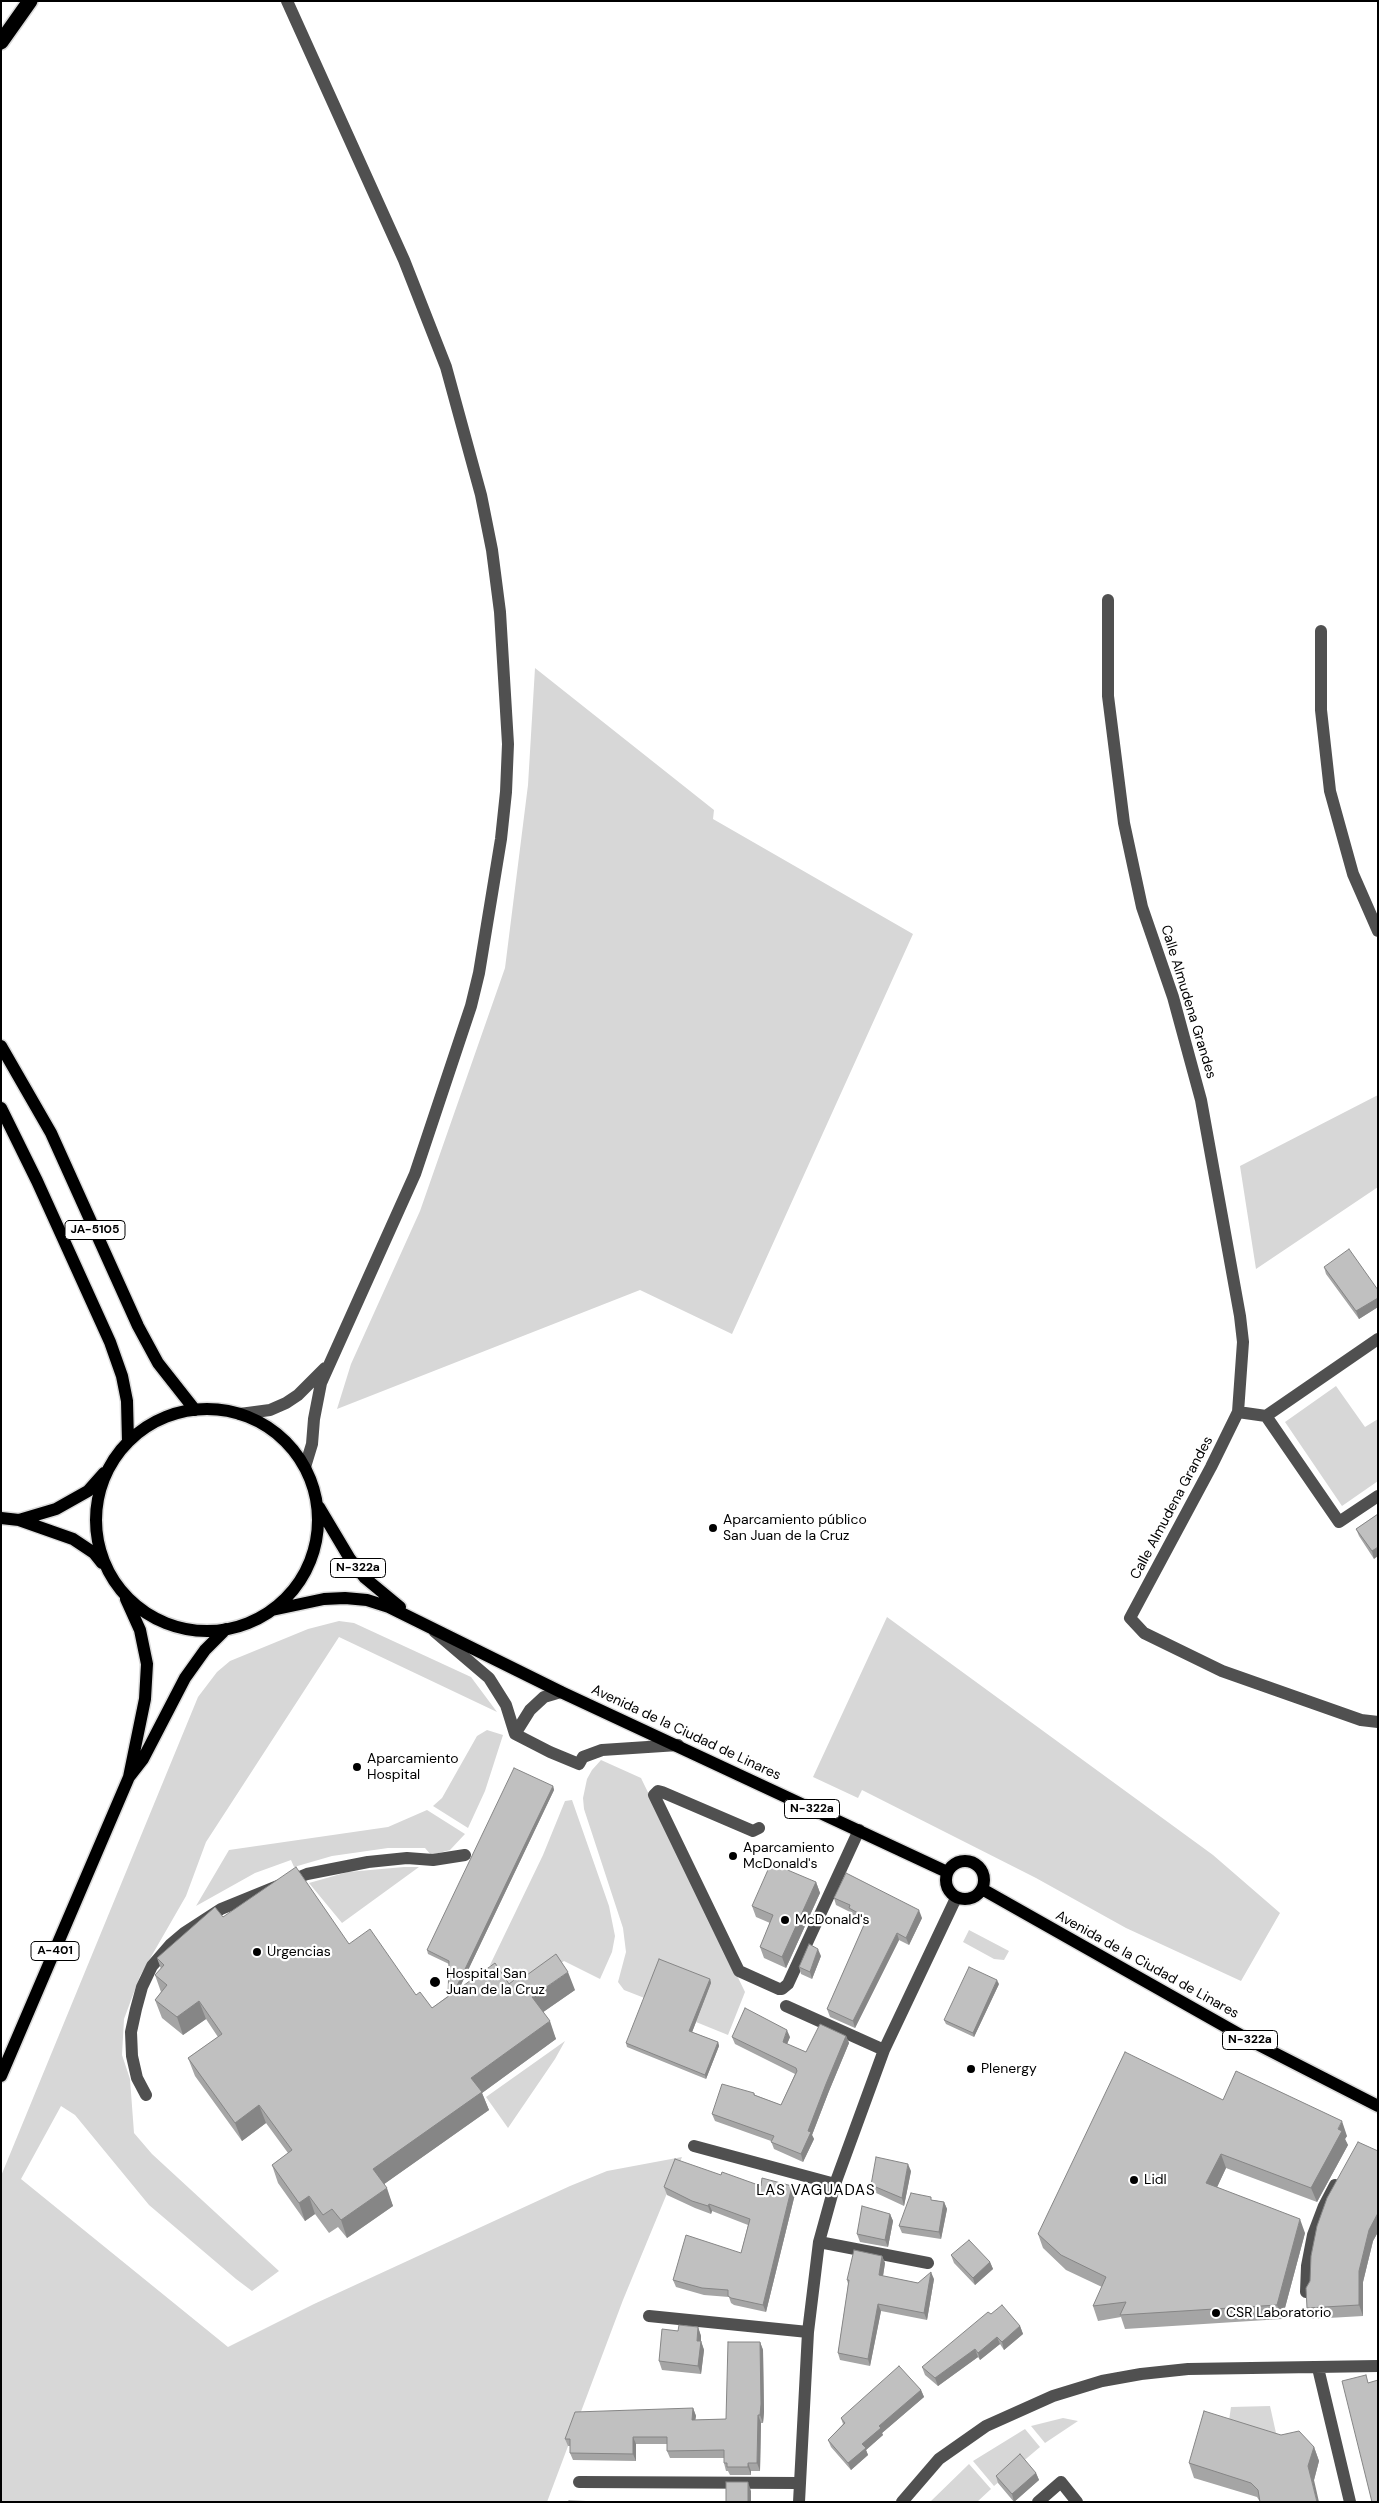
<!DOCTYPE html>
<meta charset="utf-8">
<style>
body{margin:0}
#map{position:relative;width:1379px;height:2503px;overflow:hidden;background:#fff;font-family:"DM Sans",sans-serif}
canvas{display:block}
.frame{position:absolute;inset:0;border:2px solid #000;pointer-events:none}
</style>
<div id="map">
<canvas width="1379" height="2503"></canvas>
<div class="frame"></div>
</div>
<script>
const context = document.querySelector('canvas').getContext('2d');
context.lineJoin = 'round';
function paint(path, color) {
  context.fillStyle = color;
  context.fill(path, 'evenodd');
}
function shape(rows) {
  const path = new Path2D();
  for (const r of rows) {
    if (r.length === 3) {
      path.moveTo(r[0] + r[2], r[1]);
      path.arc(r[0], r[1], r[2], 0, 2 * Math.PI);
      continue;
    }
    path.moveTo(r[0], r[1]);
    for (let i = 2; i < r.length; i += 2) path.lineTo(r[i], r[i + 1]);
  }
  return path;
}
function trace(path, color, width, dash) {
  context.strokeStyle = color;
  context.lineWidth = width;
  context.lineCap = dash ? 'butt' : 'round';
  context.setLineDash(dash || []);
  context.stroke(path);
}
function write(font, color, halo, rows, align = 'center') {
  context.font = font + ' "DM Sans",sans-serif';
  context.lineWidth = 4.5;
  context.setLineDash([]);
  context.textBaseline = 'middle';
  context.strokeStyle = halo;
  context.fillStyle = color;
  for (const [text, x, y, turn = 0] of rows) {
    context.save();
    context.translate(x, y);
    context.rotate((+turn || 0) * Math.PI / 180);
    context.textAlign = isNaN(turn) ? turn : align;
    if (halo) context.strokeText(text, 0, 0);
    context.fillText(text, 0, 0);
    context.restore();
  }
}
paint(shape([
 [535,668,714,810,713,819,913,934,732,1334,640,1290,337,1409,351,1364,420,1211,505,968,528,785],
 [1378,1095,1378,1187,1256,1269,1240,1166],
 [1336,1386,1365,1427,1378,1419,1378,1481,1342,1506,1285,1422],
 [887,1617,1213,1855,1280,1913,1241,1981,1126,1928,1036,1878,862,1790,858,1798,813,1777],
 [339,1621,354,1623,471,1677,497,1712,339,1637,206,1842,186,1896,140,1976,124,2019,122,2055,130,2079,134,2133,152,2154,279,2271,252,2291,236,2279,149,2205,75,2115,61,2106,21,2179,228,2347,314,2304,570,2186,607,2171,682,2157,623,2300,547,2502,1,2502,1,2176,198,1697,217,1672,230,1661,308,1629],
 [487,1730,503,1735,485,1791,468,1828,433,1806,442,1798,477,1736],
 [601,1760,641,1778,745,1992,728,2035,696,2022,711,1983,647,1999,624,1990,618,1982,626,1952,623,1928,584,1809,583,1798,587,1779,592,1770],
 [572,1800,609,1906,615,1936,612,1952,600,1979,564,1961,521,1990,502,1981,490,1965,543,1855,565,1801],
 [427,1810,465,1834,450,1850,431,1855,425,1848,388,1848,332,1856,294,1867,291,1860,255,1873,196,1906,229,1850,388,1827],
 [404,1867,419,1867,342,1923,309,1883,348,1872],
 [969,1930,1009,1951,1004,1960,994,1959,963,1942],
 [565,2041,555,2059,508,2128,486,2097],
 [1270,2406,1278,2442,1228,2427,1231,2407],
 [1063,2418,1078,2421,1045,2443,1031,2426],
 [1025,2429,1040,2447,994,2486,973,2461],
 [969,2464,991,2489,977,2502,930,2502]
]), '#d7d7d7');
const major = shape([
 [1,1046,51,1133,138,1326,158,1363,195,1410],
 [1,1108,37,1181,110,1342,122,1376,127,1401,128,1442],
 [207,1520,111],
 [319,1507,350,1559,365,1578,400,1607],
 [1,1518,19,1520,73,1539,94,1553,102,1563],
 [19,1520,56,1509,88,1491,104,1473],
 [272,1610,324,1599,345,1598,367,1600,389,1607,561,1692,947,1872],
 [129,1777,143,1759,185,1678,205,1650,226,1629],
 [965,1880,19],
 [982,1889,1251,2041,1378,2106],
 [1,2076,129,1777,145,1699,147,1664,140,1630,126,1599]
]);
const highway = shape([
 [1,42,30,1]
]);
trace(major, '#dbdbdb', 15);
trace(highway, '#dbdbdb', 18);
trace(shape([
 [287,1,404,260,446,367,481,495,492,550,500,612,508,744,506,792,501,839,479,973,471,1006,415,1174,321,1383,314,1419,312,1444,305,1467],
 [1108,600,1108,696,1124,823,1142,907,1173,997,1201,1100,1240,1316,1243,1342,1238,1412,1266,1416],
 [1321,631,1321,710,1330,791,1353,874,1378,931],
 [1238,1412,1211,1467,1130,1618,1144,1633,1222,1671,1361,1720,1378,1722],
 [240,1414,270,1410,286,1403,298,1395,325,1368],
 [1266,1416,1339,1522,1378,1496],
 [1266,1416,1378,1339],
 [435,1632,489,1678,506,1705,515,1734,550,1752,579,1764,583,1757,602,1750,678,1745],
 [515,1734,530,1710,544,1697,561,1692],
 [759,1828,753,1831,662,1792,658,1791,654,1795,739,1971,779,1989,782,1989,788,1984,859,1830],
 [786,2006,884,2050],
 [146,2095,137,2078,132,2056,131,2032,136,2009,142,1987,152,1966,171,1944,184,1933,221,1909,307,1874,368,1862,407,1858,433,1860,465,1855],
 [694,2146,835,2184],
 [819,2242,928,2263],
 [1306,2292,1307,2266,1313,2235,1324,2206,1335,2185],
 [649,2316,808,2332],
 [1318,2368,1350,2502],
 [579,2482,799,2483],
 [799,2502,808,2332,819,2242,835,2184,884,2050,956,1898],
 [902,2502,939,2459,986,2426,1053,2396,1102,2381,1141,2374,1188,2369,1378,2366],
 [1038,2502,1061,2482,1077,2502]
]), '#505050', 12);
trace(major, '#000', 12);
trace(highway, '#000', 15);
paint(shape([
 [1324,1267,1378,1290,1378,1307,1359,1319,1326,1274],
 [1378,1514,1374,1559,1359,1536,1356,1529],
 [553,1786,554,1790,459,1989,509,1984,520,1980,575,1990,543,2012,556,2039,482,2093,489,2110,384,2184,393,2206,347,2238,338,2227,329,2233,315,2214,305,2221,278,2183,272,2165,288,2153,266,2123,242,2141,195,2076,188,2058,218,2037,206,2019,183,2035,162,2018,155,2000,161,1992,155,1975,161,1969,157,1958,223,1917,349,1944,416,1995,432,2008,448,1996,449,1964,428,1954,427,1950],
 [816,1882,820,1893,786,1968,764,1958,760,1947,770,1923,756,1917,752,1906],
 [834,1898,922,1918,909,1945,899,1940,855,2028,830,2017,827,2009,865,1923,852,1915,850,1912,836,1905],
 [821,1956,812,1979,801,1974,799,1967],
 [710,1979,711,1983,692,2032,718,2042,719,2046,706,2079,627,2047,626,2043],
 [999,1984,974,2037,946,2024,944,2020],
 [846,2036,849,2043,829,2091,812,2135,814,2139,803,2162,774,2149,771,2141,715,2121,712,2114,754,2093,755,2095,781,2105,795,2074,735,2044,732,2037,790,2037,787,2044,806,2052],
 [1223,2100,1347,2136,1345,2139,1348,2145,1317,2202,1226,2168,1217,2187,1305,2233,1282,2319,1125,2329,1121,2317,1098,2321,1093,2306,1102,2287,1066,2270,1043,2248,1038,2234],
 [1378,2151,1378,2232,1373,2241,1363,2282,1363,2316,1311,2319,1307,2308,1310,2281],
 [911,2171,904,2206,874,2192,871,2185],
 [721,2175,761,2186,795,2194,766,2312,734,2305,731,2303,729,2297,704,2295,676,2287,673,2280,741,2253,748,2225,712,2211,711,2214,695,2208,667,2195,664,2187],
 [933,2200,944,2202,947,2209,941,2239,902,2233,899,2226],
 [890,2214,893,2221,888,2247,860,2242,857,2234],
 [951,2255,990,2262,993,2269,975,2285,954,2263],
 [882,2256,885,2263,883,2276,918,2283,934,2279,927,2320,881,2311,870,2366,840,2360,838,2353,847,2293,848,2284,847,2280],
 [991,2314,1020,2326,1023,2334,1004,2350,1000,2344,980,2360,978,2357,938,2386,925,2375,922,2367],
 [698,2327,701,2336,701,2341,704,2350,701,2374,662,2370,659,2361,678,2331],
 [760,2342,763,2350,764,2412,763,2423,761,2423,760,2471,751,2471,751,2475,730,2475,728,2471,726,2471,724,2463,724,2458,670,2458,667,2451,667,2444,636,2444,636,2461,573,2460,570,2453,570,2446,568,2446,565,2439,693,2408,696,2416,695,2420,726,2419],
 [921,2390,924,2397,882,2433,883,2435,866,2450,868,2455,851,2470,831,2447,828,2440,843,2424,841,2418],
 [1314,2447,1319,2461,1314,2480,1260,2502,1257,2497,1194,2478,1189,2463],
 [1036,2473,1039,2480,1014,2502,998,2483,996,2476]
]), '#a5a5a5');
paint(shape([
 [1378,1298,1378,1307,1359,1319,1356,1311],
 [1378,1547,1378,1556,1374,1559,1372,1551],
 [553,1786,554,1790,449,2010,447,2006],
 [816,1882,820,1893,786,1968,782,1957],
 [919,1910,922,1918,909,1945,906,1938],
 [897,1933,899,1940,855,2028,853,2021],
 [818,1949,821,1956,812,1979,810,1972],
 [568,1972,575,1990,539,2015,532,1997],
 [710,1979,711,1983,691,2035,689,2031],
 [997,1980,999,1984,974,2037,973,2033],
 [199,2001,206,2019,183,2035,177,2017],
 [550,2021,556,2039,482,2093,489,2110,380,2187,373,2169,471,2078],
 [787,2030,790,2037,785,2049,783,2042],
 [846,2036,849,2043,829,2091,812,2135,814,2139,803,2162,801,2154,808,2131,826,2084],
 [718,2042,719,2046,706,2079,705,2075],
 [259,2105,266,2123,242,2141,235,2123],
 [1342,2121,1347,2136,1345,2139,1348,2145,1317,2202,1311,2188],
 [1221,2154,1226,2168,1212,2198,1206,2183],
 [908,2164,911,2171,904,2206,902,2198],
 [792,2186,795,2194,766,2312,763,2305],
 [387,2188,393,2206,347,2238,341,2220],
 [309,2196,315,2214,305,2221,299,2203],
 [944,2202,947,2209,941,2239,939,2232],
 [709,2204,712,2211,711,2214,708,2206],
 [1378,2213,1378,2232,1373,2241,1363,2282,1363,2316,1359,2305,1359,2271,1369,2230],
 [890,2214,893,2221,888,2247,885,2240],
 [1300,2219,1305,2233,1282,2319,1277,2305],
 [882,2256,885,2263,882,2282,879,2275],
 [990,2262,993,2269,975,2285,973,2278],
 [931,2272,934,2279,927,2320,924,2313],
 [878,2304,881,2311,870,2366,868,2359],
 [1020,2326,1023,2334,1004,2350,1002,2342],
 [698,2327,701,2336,701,2346,701,2341,704,2350,701,2374,698,2366,697,2341],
 [997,2337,1000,2344,980,2360,978,2353],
 [760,2342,763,2350,764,2412,763,2423,760,2415],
 [975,2349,978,2357,938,2386,935,2378],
 [921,2390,924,2397,882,2433,883,2435,866,2450,868,2455,851,2470,848,2463,862,2444,879,2426],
 [693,2408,696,2416,694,2428,692,2420],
 [758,2415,761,2423,760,2471,757,2463],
 [633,2437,636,2444,636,2461,633,2454],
 [1314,2447,1319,2461,1314,2480,1319,2502,1317,2502,1308,2466],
 [748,2463,751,2471,751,2475,748,2467],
 [1036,2473,1039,2480,1014,2502,1012,2494],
 [748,2482,751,2491,751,2502,748,2502]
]), '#868686');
const building = shape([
 [1349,1249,1378,1290,1378,1298,1356,1311,1324,1267,1349,1249],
 [1378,1514,1378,1547,1372,1551,1356,1529,1378,1514],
 [514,1768,553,1786,454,1992,448,1996,449,1961,427,1950,514,1768],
 [771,1863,816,1882,782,1957,760,1947,773,1915,752,1906,771,1863],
 [296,1867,349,1944,370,1929,416,1995,420,1992,432,2008,495,1963,509,1984,518,1977,520,1980,556,1954,568,1972,532,1997,550,2021,471,2078,482,2092,373,2169,387,2188,341,2220,332,2209,323,2215,309,2196,299,2203,272,2165,292,2150,259,2105,235,2123,188,2058,222,2034,199,2001,177,2017,155,2000,167,1985,155,1975,164,1965,157,1958,215,1907,223,1917,296,1867],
 [846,1873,919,1910,906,1938,897,1933,853,2021,827,2009,867,1918,849,1908,850,1905,834,1898,846,1873],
 [809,1944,818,1949,810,1972,799,1967,809,1944],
 [659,1959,710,1979,689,2031,718,2042,705,2075,626,2043,659,1959],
 [969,1967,997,1980,973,2033,944,2020,969,1967],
 [745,2008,787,2030,783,2042,806,2052,820,2024,846,2036,826,2084,808,2131,811,2132,801,2154,771,2142,774,2136,712,2114,722,2084,754,2093,754,2095,781,2105,797,2071,796,2068,732,2037,745,2008],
 [1125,2052,1223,2100,1236,2071,1342,2121,1338,2129,1342,2131,1311,2188,1221,2154,1206,2183,1300,2219,1277,2305,1120,2315,1126,2302,1093,2306,1106,2277,1061,2255,1038,2234,1125,2052],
 [1358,2142,1378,2151,1378,2213,1369,2230,1359,2271,1359,2305,1307,2308,1306,2288,1310,2281,1311,2256,1317,2226,1327,2198,1358,2142],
 [876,2157,908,2164,902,2198,871,2185,876,2157],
 [675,2159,721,2175,722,2172,761,2186,762,2178,792,2186,763,2305,731,2298,728,2296,728,2290,702,2288,673,2280,686,2235,741,2253,750,2219,709,2204,708,2206,692,2201,664,2187,675,2159],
 [911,2193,931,2197,931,2200,944,2202,939,2232,899,2226,911,2193],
 [862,2206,890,2214,885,2240,857,2234,862,2206],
 [969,2240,990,2262,973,2278,951,2255,969,2240],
 [854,2250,882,2256,879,2275,918,2283,931,2272,924,2313,878,2304,868,2359,838,2353,847,2293,849,2280,847,2280,854,2250],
 [1002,2305,1020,2326,1002,2342,997,2337,978,2353,975,2349,935,2378,922,2367,988,2312,991,2314,1002,2305],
 [679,2325,698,2327,697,2341,701,2341,698,2366,659,2361,662,2329,678,2331,679,2325],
 [728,2342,760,2342,761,2404,760,2415,758,2415,757,2463,748,2463,748,2467,727,2467,727,2463,724,2463,724,2450,667,2451,667,2437,633,2437,633,2454,570,2453,570,2439,565,2439,575,2412,693,2408,692,2420,726,2419,728,2342],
 [899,2366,921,2390,879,2426,881,2428,862,2444,866,2448,848,2463,828,2440,845,2423,841,2418,899,2366],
 [1366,2375,1368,2383,1378,2380,1378,2502,1372,2502,1342,2381,1366,2375],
 [1204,2411,1281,2435,1299,2431,1314,2447,1308,2466,1317,2502,1260,2502,1258,2490,1251,2483,1189,2463,1204,2411],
 [1020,2454,1036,2473,1012,2494,996,2476,1020,2454],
 [726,2482,748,2482,748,2502,726,2502,726,2482],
 [569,2501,603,2502,569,2502,569,2501]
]);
paint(building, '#c0c0c0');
trace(building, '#868686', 1);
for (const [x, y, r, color] of [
 [713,1528,5,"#000"],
 [357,1767,5,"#000"],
 [733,1856,5,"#000"],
 [785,1920,5,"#000"],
 [257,1952,5,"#000"],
 [435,1982,6,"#000"],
 [971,2069,5,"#000"],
 [1134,2180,5,"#000"],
 [1216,2313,5,"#000"]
]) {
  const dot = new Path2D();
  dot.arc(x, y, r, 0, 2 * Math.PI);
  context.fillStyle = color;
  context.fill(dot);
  trace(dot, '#fff', 2);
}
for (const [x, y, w] of [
 [95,1230,60],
 [358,1568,55],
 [812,1809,55],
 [55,1951,48],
 [1250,2040,55]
]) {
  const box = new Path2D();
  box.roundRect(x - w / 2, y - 9.5, w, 19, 4);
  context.fillStyle = '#fff';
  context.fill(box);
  trace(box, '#000', 1);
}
write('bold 12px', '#000', null, [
 ["JA-5105",95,1230],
 ["N-322a",358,1568],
 ["N-322a",812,1809],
 ["A-401",55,1951],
 ["N-322a",1250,2040]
]);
write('14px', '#000', '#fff', [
 ["Calle Almudena Grandes",1188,1002,73],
 ["Calle Almudena Grandes",1172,1508,-62],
 ["Avenida de la Ciudad de Linares",686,1733,25],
 ["Avenida de la Ciudad de Linares",1147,1965,29]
]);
write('14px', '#000', '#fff', [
 ["Aparcamiento público",723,1520],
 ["San Juan de la Cruz",723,1536],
 ["Aparcamiento",367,1759],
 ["Hospital",367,1775],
 ["Aparcamiento",743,1848],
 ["McDonald's",743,1864],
 ["McDonald's",795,1920],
 ["Urgencias",267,1952],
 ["Hospital San",446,1974],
 ["Juan de la Cruz",446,1990],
 ["Plenergy",981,2069],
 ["Lidl",1144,2180],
 ["CSR Laboratorio",1226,2313]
], 'left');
context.letterSpacing = '1px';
write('15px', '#000', '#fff', [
 ["LAS VAGUADAS",816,2191]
]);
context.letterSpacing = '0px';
</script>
